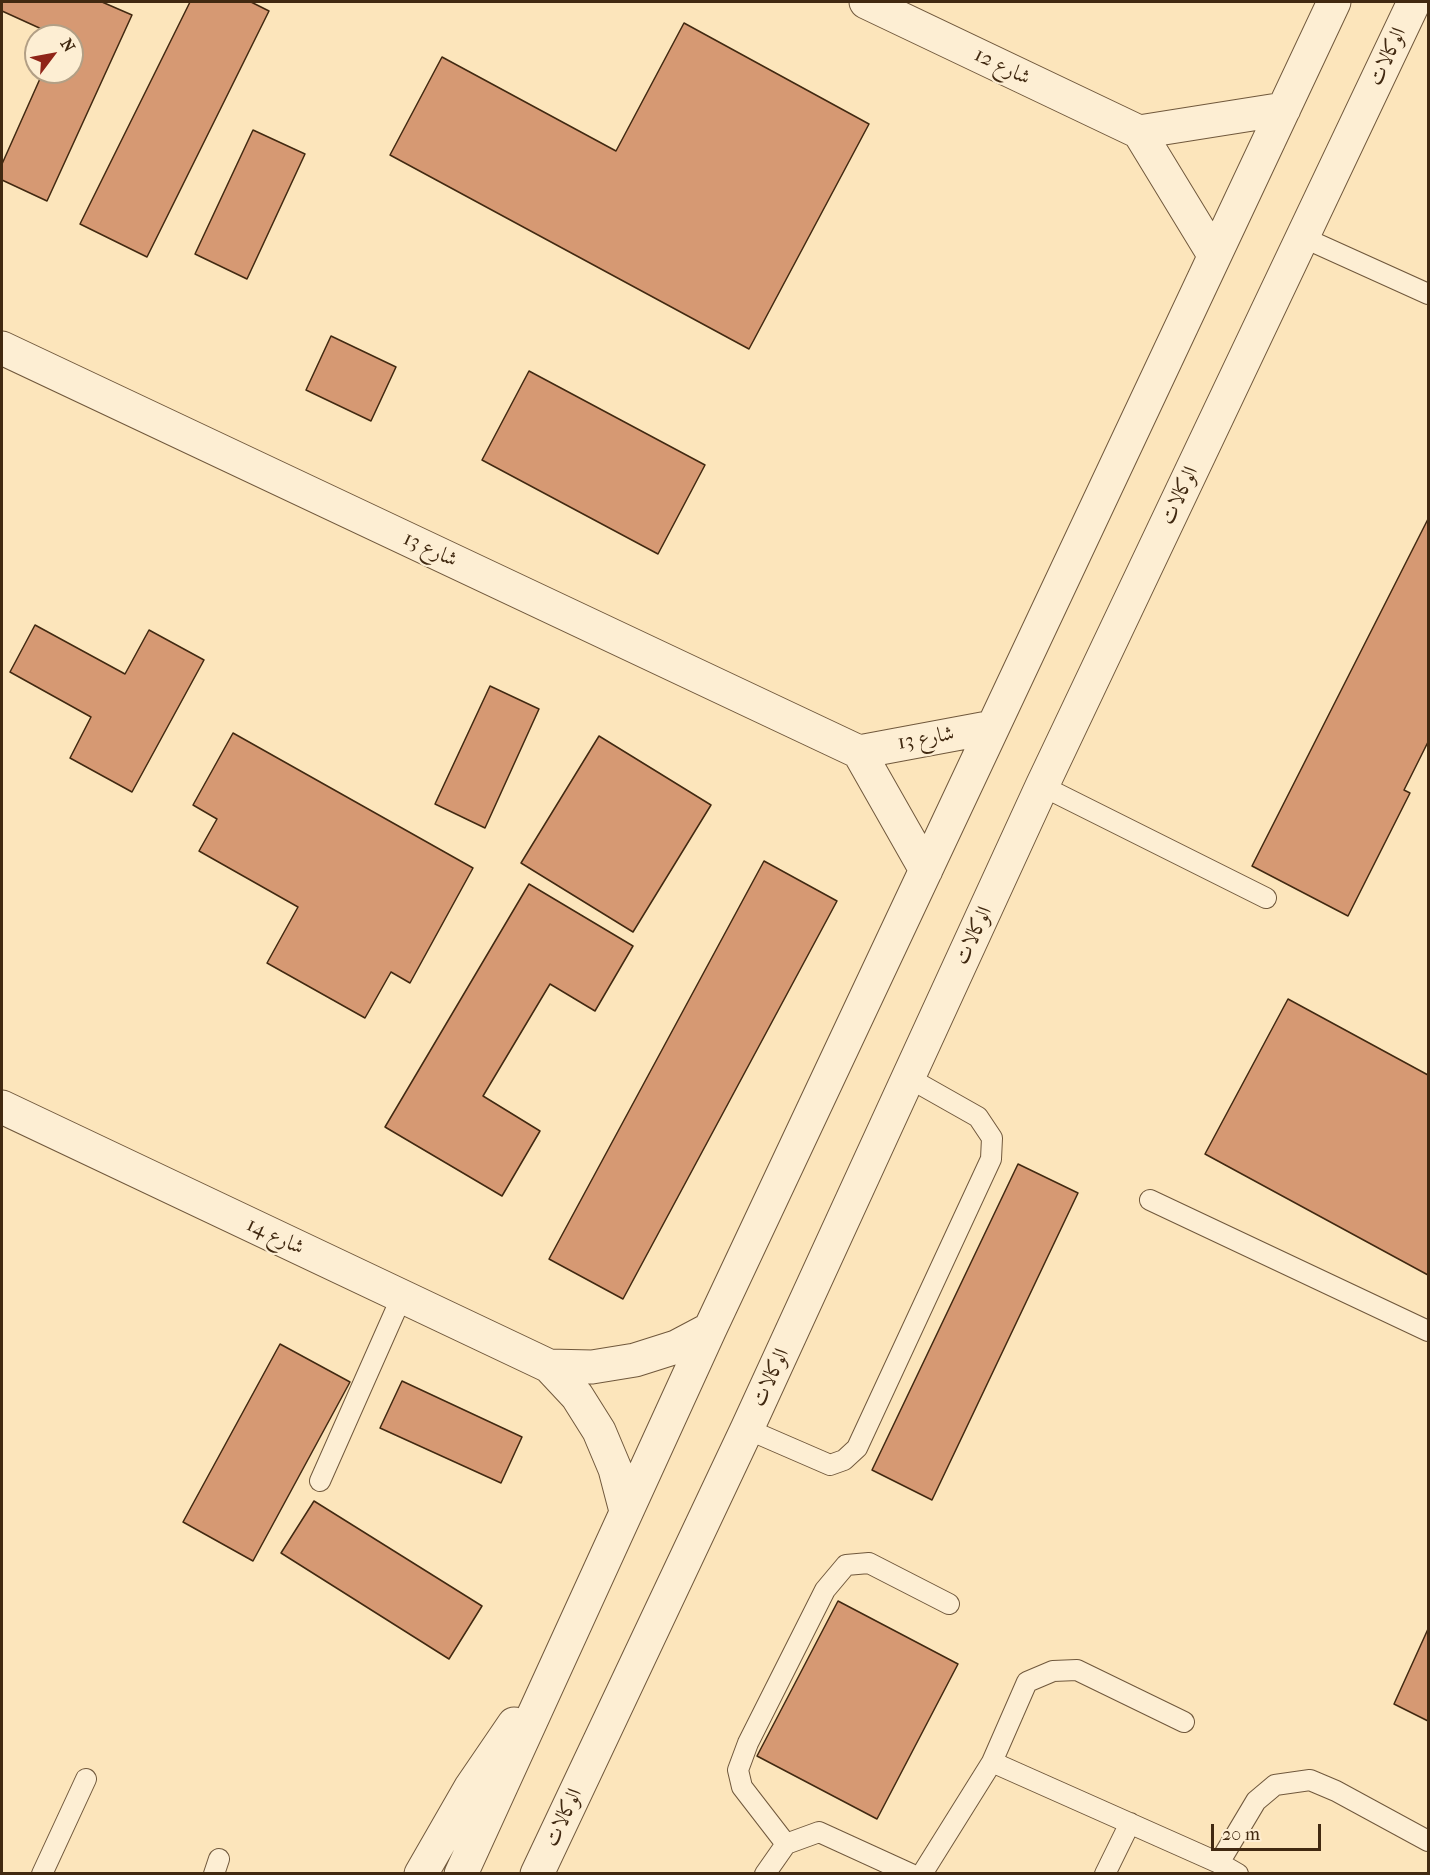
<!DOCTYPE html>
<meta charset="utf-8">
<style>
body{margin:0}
#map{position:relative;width:1430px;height:1875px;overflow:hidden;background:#fce5bb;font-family:"IM FELL French Canon",serif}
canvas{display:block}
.frame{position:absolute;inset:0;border:3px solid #412911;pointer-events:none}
.north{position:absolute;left:24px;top:24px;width:60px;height:60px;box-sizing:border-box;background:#fdeed3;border:2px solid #b29f85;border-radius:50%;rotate:58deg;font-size:16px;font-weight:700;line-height:24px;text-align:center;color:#412911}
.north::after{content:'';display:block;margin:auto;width:21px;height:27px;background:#8f2418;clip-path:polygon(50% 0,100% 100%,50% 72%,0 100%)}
.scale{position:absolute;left:1211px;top:1824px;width:110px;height:27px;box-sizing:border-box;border:3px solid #412911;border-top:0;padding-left:8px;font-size:18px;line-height:21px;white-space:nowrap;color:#412911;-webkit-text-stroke:4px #fdeed3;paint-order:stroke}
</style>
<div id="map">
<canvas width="1430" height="1875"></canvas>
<div class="frame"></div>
<div class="north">N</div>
<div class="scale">20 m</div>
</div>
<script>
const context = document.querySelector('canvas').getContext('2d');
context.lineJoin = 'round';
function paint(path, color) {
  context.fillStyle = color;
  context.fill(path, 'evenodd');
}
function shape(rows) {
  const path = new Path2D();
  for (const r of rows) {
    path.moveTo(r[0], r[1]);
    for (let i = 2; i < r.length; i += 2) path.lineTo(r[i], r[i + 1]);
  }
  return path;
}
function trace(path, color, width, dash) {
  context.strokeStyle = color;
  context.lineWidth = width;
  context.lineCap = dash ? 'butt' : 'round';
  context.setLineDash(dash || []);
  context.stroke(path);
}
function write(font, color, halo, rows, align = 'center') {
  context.font = font + ' "IM FELL French Canon",Amiri,serif';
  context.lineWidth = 4.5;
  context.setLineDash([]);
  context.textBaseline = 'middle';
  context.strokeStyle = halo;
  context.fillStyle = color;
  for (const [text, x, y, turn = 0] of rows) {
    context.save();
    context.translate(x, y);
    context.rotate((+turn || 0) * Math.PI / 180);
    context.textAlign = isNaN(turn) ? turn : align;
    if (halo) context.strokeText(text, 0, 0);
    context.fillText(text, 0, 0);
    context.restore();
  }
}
const building = shape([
 [2,2,102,2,132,15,47,201,2,180,2,164,43,72,72,72,72,36,57,36,2,11,2,2],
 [190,2,251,2,269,11,147,257,80,224,190,2],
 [684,23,869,124,749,349,390,155,442,57,616,151,684,23],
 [253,130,305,154,247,279,195,254,253,130],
 [331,336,396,367,371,421,306,390,331,336],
 [529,371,705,465,658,554,482,460,529,371],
 [1428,519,1428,742,1404,790,1410,793,1348,916,1252,866,1428,519],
 [35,625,125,674,149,630,204,660,132,792,70,758,91,717,10,672,35,625],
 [490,686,539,709,485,828,435,804,490,686],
 [233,733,473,868,410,983,391,972,365,1018,267,963,298,907,199,851,217,819,193,805,233,733],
 [599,736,711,805,633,932,521,863,599,736],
 [764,861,837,901,623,1299,549,1259,764,861],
 [529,884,633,946,595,1011,550,984,483,1096,540,1131,502,1196,385,1127,529,884],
 [1288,999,1428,1075,1428,1275,1205,1154,1288,999],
 [1018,1164,1078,1193,932,1500,872,1470,1018,1164],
 [280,1344,350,1382,253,1561,183,1522,280,1344],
 [402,1381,522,1437,501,1483,380,1428,402,1381],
 [314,1501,482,1606,449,1659,281,1553,314,1501],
 [838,1601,958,1664,877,1819,757,1756,838,1601],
 [1428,1629,1428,1721,1394,1704,1428,1629]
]);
paint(building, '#d69973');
trace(building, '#412911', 1.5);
const service = shape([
 [1302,237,1428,294],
 [1042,786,1266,898],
 [1150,1200,1428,1331],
 [747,1429,830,1465,844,1460,857,1448,991,1159,992,1138,978,1117,909,1078],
 [320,1481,402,1296],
 [1184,1722,1077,1670,1053,1671,1027,1682,992,1762,1219,1863,1238,1874],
 [786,1844,742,1787,738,1770,748,1743,825,1590,846,1565,869,1563,949,1604],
 [1219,1863,1256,1801,1275,1785,1310,1780,1336,1791,1428,1841],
 [42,1874,86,1779],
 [214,1874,219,1859],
 [765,1874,786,1844,819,1832,911,1874],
 [922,1874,992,1762],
 [1105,1874,1130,1823]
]);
const minor = shape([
 [866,2,1139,132,1214,255],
 [1139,132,1284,109],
 [2,348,859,752,926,870],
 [859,752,993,727],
 [2,1107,549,1366,577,1396,599,1431,615,1469,626,1511],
 [549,1366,592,1367,635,1360,676,1347,710,1329],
 [421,1874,471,1787,514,1724],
 [461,1874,710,1329,1334,2],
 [537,1874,747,1429,1042,786,1414,2]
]);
trace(service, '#70583c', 22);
trace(minor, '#70583c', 35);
trace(service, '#fdeed3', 20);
trace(minor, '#fdeed3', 33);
write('21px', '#412911', '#fdeed3', [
 ["الوكالات",1388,57,-65],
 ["شارع 12",1002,67,26],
 ["الوكالات",1180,496,-65],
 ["شارع 13",430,550,25],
 ["شارع 13",926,739,-10],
 ["الوكالات",974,936,-65],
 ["شارع 14",275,1237,25],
 ["الوكالات",771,1378,-65],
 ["الوكالات",564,1818,-65]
]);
</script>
